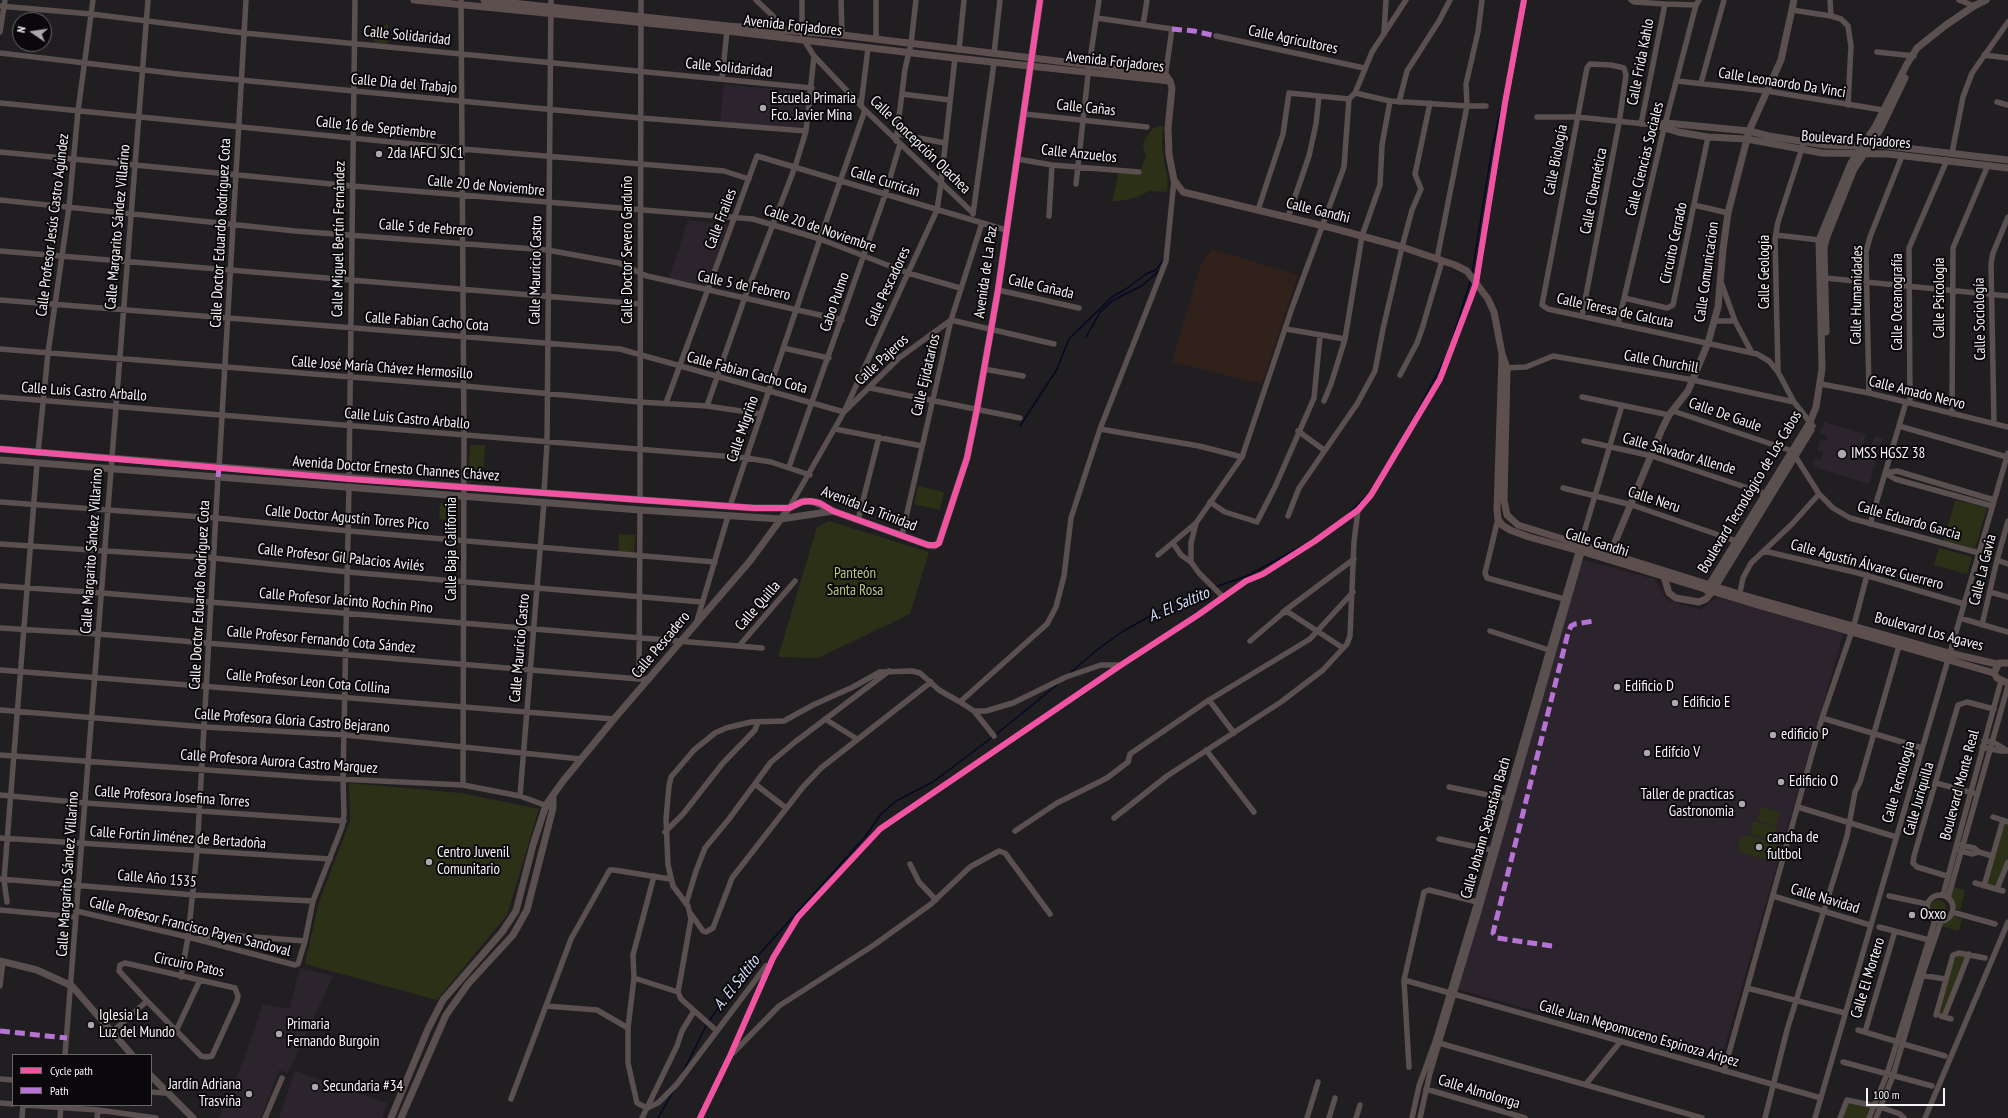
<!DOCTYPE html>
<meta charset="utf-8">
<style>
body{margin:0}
#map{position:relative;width:2008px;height:1118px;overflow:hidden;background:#211e22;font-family:"PT Sans Narrow",sans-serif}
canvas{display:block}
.legend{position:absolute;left:12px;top:1054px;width:140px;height:52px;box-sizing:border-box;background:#0a080b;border:1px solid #686669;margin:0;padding:5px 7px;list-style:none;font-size:12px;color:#f6f3f7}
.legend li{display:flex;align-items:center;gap:8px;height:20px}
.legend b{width:20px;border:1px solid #686669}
.north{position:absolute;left:12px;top:12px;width:40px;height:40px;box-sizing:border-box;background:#0a080b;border:1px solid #686669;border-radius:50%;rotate:283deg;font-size:11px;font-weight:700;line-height:16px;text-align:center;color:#f6f3f7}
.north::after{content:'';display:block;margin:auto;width:14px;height:18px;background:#aba8ac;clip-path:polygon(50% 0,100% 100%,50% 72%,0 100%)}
.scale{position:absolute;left:1866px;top:1088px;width:79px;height:18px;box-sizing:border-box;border:2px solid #f6f3f7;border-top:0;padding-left:5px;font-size:12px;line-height:14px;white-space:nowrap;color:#f6f3f7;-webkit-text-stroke:3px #0a080b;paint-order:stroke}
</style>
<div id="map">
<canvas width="2008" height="1118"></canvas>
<ul class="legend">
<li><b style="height:5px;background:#f153a3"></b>Cycle path</li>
<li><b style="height:5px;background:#b673d3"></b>Path</li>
</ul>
<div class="north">N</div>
<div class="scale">100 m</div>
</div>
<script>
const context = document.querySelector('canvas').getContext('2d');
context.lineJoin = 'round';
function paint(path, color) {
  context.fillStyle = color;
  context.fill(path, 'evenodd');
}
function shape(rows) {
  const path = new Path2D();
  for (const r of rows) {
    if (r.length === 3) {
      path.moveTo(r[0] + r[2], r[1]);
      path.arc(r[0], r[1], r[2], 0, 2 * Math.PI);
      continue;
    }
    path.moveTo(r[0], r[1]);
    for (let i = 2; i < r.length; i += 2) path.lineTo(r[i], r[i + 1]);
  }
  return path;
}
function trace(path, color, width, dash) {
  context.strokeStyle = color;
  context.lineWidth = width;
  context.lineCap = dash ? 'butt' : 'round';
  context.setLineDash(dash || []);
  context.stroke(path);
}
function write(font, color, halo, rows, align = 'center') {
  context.font = font + ' "PT Sans Narrow",sans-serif';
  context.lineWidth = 4;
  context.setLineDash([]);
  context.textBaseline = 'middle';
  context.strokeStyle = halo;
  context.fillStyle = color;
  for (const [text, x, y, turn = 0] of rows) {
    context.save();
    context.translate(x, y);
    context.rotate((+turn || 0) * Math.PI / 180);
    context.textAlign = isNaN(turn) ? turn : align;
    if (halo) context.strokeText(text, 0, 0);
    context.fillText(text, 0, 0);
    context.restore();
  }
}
paint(shape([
 [1212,249,1298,275,1262,384,1172,362,1201,264]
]), '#30211a');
paint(shape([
 [724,84,807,93,803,128,720,122],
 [688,220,727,225,706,288,669,279],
 [1824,422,1866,434,1860,456,1869,457,1874,436,1883,438,1869,484,1813,467,1814,458,1821,460,1823,452,1817,450,1820,440,1826,441,1827,436,1820,434],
 [1580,559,1654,579,1667,600,1700,610,1717,597,1843,634,1720,1063,1457,989],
 [300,968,333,976,288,1073,279,1070,261,1118,219,1118,244,1059,263,1004,289,1009],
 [295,1071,387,1103,382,1118,279,1118]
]), '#2b242d');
paint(shape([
 [374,25,388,25,388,44,374,43],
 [1163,126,1162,149,1168,181,1167,192,1149,191,1135,198,1112,202,1119,171,1139,175,1146,155,1143,146,1145,139,1153,128],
 [470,445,485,445,483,481,468,482],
 [918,486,944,492,940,510,914,504],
 [1955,500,1987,508,1975,549,1944,540],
 [440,503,459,504,458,520,439,519],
 [829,521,929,552,910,614,818,658,778,657,817,527],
 [619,534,635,535,634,553,618,553],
 [1939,548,1972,557,1967,574,1934,565],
 [349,783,461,793,539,809,507,915,437,1000,305,964,319,902,350,821],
 [1761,807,1780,812,1776,826,1757,820],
 [1753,821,1777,827,1773,841,1750,834],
 [2004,823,2008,824,2008,857,1996,888,1986,885],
 [1747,835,1778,844,1781,853,1778,858,1773,862,1740,852,1738,849,1739,841,1741,838],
 [1952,887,1965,890,1960,910,1954,908,1949,898],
 [1938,908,8],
 [1953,916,1962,919,1959,931,1940,926,1941,923],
 [1956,955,1966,957,1943,1015,1938,1013],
 [1847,1100,1870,1107,1866,1118,1841,1118]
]), '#2b3017');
trace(shape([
 [1472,274,1492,149,1501,108],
 [1086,337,1100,312,1112,301,1143,285,1160,270],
 [1453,337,1471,279],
 [1410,425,1446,357],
 [1020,426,1057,369,1069,339,1112,297,1126,289,1146,274,1156,270,1164,259],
 [1349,513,1366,496],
 [1215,587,1247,576,1304,545],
 [1070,673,1098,649,1122,632,1155,613,1212,588],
 [709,1021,745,970,865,837,881,814,896,801,933,782,994,736,1058,684],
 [683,1072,707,1024],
 [658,1118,673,1092]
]), '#040924', 1.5);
trace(shape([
 [461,0,464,436,463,785],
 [756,0,773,16,784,32],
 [802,0,802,33,804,40,814,56,865,110,973,213],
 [841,0,842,35],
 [876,0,876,39],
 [1482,0,1478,32,1466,84,1467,106,1486,106],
 [1631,0,1634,2,1665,4,1696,5],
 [1830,0,1831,16],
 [1959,0,1974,6],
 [0,6,91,14,244,33,812,88],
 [1792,10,1831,16,1841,19,1848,26,1851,46,1848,105],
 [1097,18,1172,29,1165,78],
 [1143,25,1147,0],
 [0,32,5,0],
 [1384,34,1386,0],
 [1216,36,1364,68],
 [959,50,964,0],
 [1877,52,1914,56],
 [0,53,178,74,354,91,641,118,806,131],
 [994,54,1000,0],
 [1984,55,2008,58],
 [722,79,727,31],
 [1677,81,1767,91,1883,110],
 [1701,83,1724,0],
 [1355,93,1390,101,1467,106,1437,259],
 [902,94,950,100],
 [1399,102,1407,71,1439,21,1450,0],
 [1997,102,2008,105],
 [0,103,462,149,724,171,749,179],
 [861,105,868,48],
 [1024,114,1147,127],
 [1537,117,1577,117,1655,125],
 [1641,124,1665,4],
 [898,134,945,143],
 [896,141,905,69,911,44,916,0],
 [0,152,352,186,753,219,820,239,908,273,960,288],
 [1952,153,1963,97,1972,73,2008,22],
 [1017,159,1052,165,1139,172],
 [1076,184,1089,66,1099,0],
 [0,200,295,231,547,250,619,263,647,276,842,320],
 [1694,205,1728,213],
 [1258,210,1283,134,1289,93,1349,99],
 [973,214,994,63],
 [1049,216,1052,165],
 [1288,217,1309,156,1316,124,1319,96],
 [1776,235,1819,240],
 [0,251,640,304],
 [1825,278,2008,296],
 [1721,282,1735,321,1752,353],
 [998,290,1079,308],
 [1624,298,1667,308,1673,305,1708,137],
 [0,300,620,349,844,412,899,358,951,320,1054,344],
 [1582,316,1619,123,1626,75,1624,68,1611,65,1590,64,1587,68,1542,305,1548,309,1757,354,1769,361,1778,372],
 [1715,321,1735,321],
 [1618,324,1664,128,1696,5,1699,0],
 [1286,329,1345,339],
 [783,348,829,358],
 [0,349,464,386,639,402,707,406,761,414],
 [1504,368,1526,367,1553,356,1693,380,1794,402,1813,426],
 [984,369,1023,376],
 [1400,375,1417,343,1422,329,1442,261],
 [1821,384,1869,393,2008,427],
 [870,388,1020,418],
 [1869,393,1866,252,1870,237,1902,156],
 [0,397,747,458,771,462,810,475],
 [1582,397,1669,415],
 [1324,401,1331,384,1345,339,1362,236,1380,185,1382,145,1390,101],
 [1794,402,1778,372,1775,239,1778,222,1804,142],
 [1906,402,1899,426,2007,457],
 [666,403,757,156,1006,230],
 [1910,403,1909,248,1947,160],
 [707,406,745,297,795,167,806,131,814,56],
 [1673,411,1792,451,1819,494,1833,508,1850,518,1979,553],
 [1952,414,1953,248,1988,165],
 [1994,423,1991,264,1993,253,2008,217],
 [835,429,922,446],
 [1100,429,1199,446,1242,457],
 [1298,431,1324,450],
 [1584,441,1652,456,1766,494],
 [38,453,48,353,69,207,78,111,93,0],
 [789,467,885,195,900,144],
 [219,468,246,0],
 [1885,473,1897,471,1994,500],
 [1885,473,1895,479,1992,506],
 [349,479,355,0],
 [1563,488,1632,505,1736,541],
 [544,493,547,443,551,0],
 [640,500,641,0],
 [0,502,216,518,349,531,715,562],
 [1210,502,1225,512,1257,522,1275,487,1314,398,1320,336],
 [730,506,820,239,865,110],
 [789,508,844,412,937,210,941,183,955,58],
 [640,510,639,679,649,679],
 [1288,516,1299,488,1357,404,1375,371,1383,329,1402,247,1412,210,1421,189,1415,174,1430,103],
 [1498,519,1485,573,1487,578,1564,599],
 [858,520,879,437],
 [1196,523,1191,543,1191,562,1199,573,1223,597],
 [1870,524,1899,426],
 [902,535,951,320,982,223],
 [1173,543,1181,555,1191,562],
 [0,544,213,558,348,572,702,602],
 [1764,551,1858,573,1964,604],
 [1158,555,1196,523,1242,457,1292,308,1344,167,1349,99,1355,93,1372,52,1406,0],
 [1997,560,2008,564],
 [0,586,102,593,762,648],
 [1990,592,2008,597],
 [1739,597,1743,578,1751,563,1792,524,1819,494],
 [1283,612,1354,559],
 [1960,618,2008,632],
 [697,621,728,516],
 [1982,625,1997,560,2008,521],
 [0,628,98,634,639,679],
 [1490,631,1549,650],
 [1250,641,1283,613,1288,612,1343,648],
 [739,646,795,581],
 [0,670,614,719],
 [1209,700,1234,733],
 [960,702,974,711,986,711,1013,703,1066,677,1101,665,1120,665],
 [0,710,205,727,345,735,581,759],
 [974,711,994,736],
 [1822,718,1922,748],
 [825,719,857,739],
 [1984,741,1993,742,2008,751],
 [1982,747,2001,751,2008,751],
 [1206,750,1254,812],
 [0,755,319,778,463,785,520,796,550,807],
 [1936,783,1973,793],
 [755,784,786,808],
 [1449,787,1508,799],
 [0,795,85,803,344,821],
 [520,796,544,502],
 [1798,807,1896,837],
 [1993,817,2008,822],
 [1114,818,1167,776,1281,702,1323,670,1347,644,1350,636,1354,542,1358,510],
 [1015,831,1057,803,1107,778,1128,762,1130,754,1209,700,1310,639,1353,592],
 [665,832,683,814,723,763,755,730,758,722],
 [0,838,330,859],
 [1439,839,1492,850],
 [1961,845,1974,848,1979,852],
 [1960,851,1973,854,1979,852,1992,856],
 [910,864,919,882,936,900],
 [654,876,633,955,634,978,628,1028,628,1063,637,1103,647,1108,658,1103,677,1084,766,966],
 [1947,876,1917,867,1913,863,1914,856,1958,705,1967,702,1994,709],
 [0,879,194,895,313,901],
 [1975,883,2003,891],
 [1984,886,2003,820],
 [1997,889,2008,862],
 [1943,895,2001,681],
 [1940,908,13],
 [1773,896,1870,925],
 [1889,896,1927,904],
 [1948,898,2008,686],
 [7,902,4,880,37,463],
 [686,904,696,871,705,848,729,819,771,762,795,742,889,671],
 [0,910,76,917],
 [76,911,188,937,295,965,298,964,305,941,313,901,342,827,344,814,343,779,349,486],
 [1952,912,1995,924],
 [691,914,703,931,706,932,713,928,732,878,803,787,821,768,931,682],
 [1879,927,1929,940],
 [198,939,216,934,305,941],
 [125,963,235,988,238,996,237,1001,212,1056,206,1057,201,1056,147,1001,119,971,120,965,125,963],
 [1920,975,1945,979],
 [181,977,188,937,197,852,218,477],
 [634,978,678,992],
 [1404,980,1821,1098],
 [0,986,3,961],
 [1747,988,1845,1013],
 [546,1006,597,1010,628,1028],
 [1936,1015,1953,955,1959,953,1985,958],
 [1941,1016,1951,1019],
 [1944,1017,1969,954],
 [1858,1030,1898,1042],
 [176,1031,200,980],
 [717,1031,681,999,678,992,691,919,688,906,673,886,668,865,666,819,669,786,671,777,694,750,715,733,726,728,751,722,784,721,813,705,853,687,880,672,912,671,920,673,939,690,960,702,1047,624,1056,607,1064,576,1071,518,1100,429,1166,261,1174,180],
 [112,1032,147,1001],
 [1865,1032,1895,931],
 [1439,1043,1702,1118],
 [1903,1044,1945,1056],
 [733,1053,779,1006,874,945,931,904,970,867,999,851,1005,853,1050,914],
 [65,1055,148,0],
 [1843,1062,1932,1086],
 [1409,1067,1404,980,1424,892,1429,890,1477,902],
 [1724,1071,1822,718,1854,625,1867,575],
 [0,1079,13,1080],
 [1586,1084,1621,1041],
 [1426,1089,1525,1118],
 [151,1092,166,1093],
 [511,1099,571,939,608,873,610,870,614,870,670,879],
 [0,1103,13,1104],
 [24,1105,98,1110,156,1118],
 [1880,1107,1900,1114,1904,1118],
 [22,1118,23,1105],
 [60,1118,61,1105],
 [97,1118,98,1110],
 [265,1118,282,1078],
 [642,1118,677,1046,682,1031,694,1011],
 [700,1118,730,1056,773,958,798,917,880,829,1121,665,1198,615,1246,581,1263,574,1315,541,1358,510,1371,495,1440,379,1470,300,1476,283,1505,103,1524,0],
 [1307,1118,1318,1082],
 [1329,1118,1335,1098],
 [1356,1118,1360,1105],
 [1412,1118,1419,1086,1435,1042,1477,902,1549,650,1622,405],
 [1420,1118,1430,1073,1478,914,1582,552],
 [1765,1118,1787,1030,1847,836,1855,792,1860,782,1899,646],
 [1815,1118,2008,453],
 [1840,1118,1847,1100,1875,1106],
 [1869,1118,1887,1074,1935,920],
 [1876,1118,1893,1076,1924,970,1941,921],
 [1925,1118,2008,922]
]), '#5b5050', 5.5);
trace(shape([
 [1655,125,1678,132,1708,137,1747,139,1822,153,1888,154,2008,168],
 [1655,125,1666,123,1749,131,1769,136,1825,145,1855,146,1871,144,2008,160],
 [1826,332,1824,248,1826,239,1854,169,1880,130,1905,78],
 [0,449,464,487,754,508,789,508],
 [0,460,640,510,781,519,833,511],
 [1608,559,1662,429,1669,415,1688,391,1708,343,1718,307,1723,249,1728,213,1749,131,1781,60,1794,0],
 [1706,590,1810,422,1816,407,1822,369,1819,240,1851,163,1875,127,1907,64,1917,48,1946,25,1974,6,1986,0],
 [1712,592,1811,430],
 [0,961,37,970,72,986,132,1055],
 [151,1076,193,1118],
 [391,1118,428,1029,443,1000,502,932,516,911,533,845,546,805,563,781,614,719,750,561,789,508,804,501,815,502,833,511,928,545,934,546,939,543,967,458,977,409,998,290,1040,0],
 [401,1118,446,1015,468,984,513,935,527,910,553,808,553,798]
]), '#5b5050', 7);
trace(shape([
 [414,0,727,31,955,58,1170,81],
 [484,0,728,26,842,35,1165,74,1170,81,1172,88,1168,128,1169,155,1174,180,1183,192,1336,229,1402,247,1455,265,1467,271,1488,299,1494,312,1502,354,1507,368,1504,500,1507,515,1518,525,1739,594,1949,653,1997,664],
 [1502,356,1497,510,1498,519,1502,525,1510,530,1529,537,1587,553,1754,604,1994,673],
 [1664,577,1669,593,1676,598,1699,602,1706,599,1712,592],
 [2008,663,1999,663,1994,673,1997,678,2008,683]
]), '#5e4f4f', 7);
trace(shape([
 [1172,29,1194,31,1216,36],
 [218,477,219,468],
 [1552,946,1497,938,1493,933,1568,633,1571,626,1575,624,1594,621],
 [0,1031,67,1038]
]), '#b673d3', 5, [10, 5]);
trace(shape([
 [0,449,349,479,754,508,789,508,801,502,810,501,820,503,833,511,928,545,936,545,939,543,967,458,977,409,998,290,1040,0],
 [700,1118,730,1056,773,958,798,917,880,829,1121,665,1198,615,1246,581,1263,574,1315,541,1358,510,1371,495,1440,379,1470,300,1476,283,1505,103,1524,0]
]), '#f153a3', 6);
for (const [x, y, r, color] of [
 [763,108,4,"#aba8ac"],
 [379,154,4,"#aba8ac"],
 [1842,454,5,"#aba8ac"],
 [1617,687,4,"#aba8ac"],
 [1675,703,4,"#aba8ac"],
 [1773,735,4,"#aba8ac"],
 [1647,753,4,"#aba8ac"],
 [1781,782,4,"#aba8ac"],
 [1742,804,4,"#aba8ac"],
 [1759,847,4,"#aba8ac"],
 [429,862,4,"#aba8ac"],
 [1912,915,4,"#aba8ac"],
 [91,1025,4,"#aba8ac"],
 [279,1034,4,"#aba8ac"],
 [315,1087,4,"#aba8ac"],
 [249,1094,4,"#aba8ac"]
]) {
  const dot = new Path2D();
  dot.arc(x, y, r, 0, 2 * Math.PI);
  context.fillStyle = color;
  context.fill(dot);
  trace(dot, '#0a080b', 1.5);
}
write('15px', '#f6f3f7', '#0a080b', [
 ["Avenida Forjadores",793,26,6],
 ["Calle Solidaridad",407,36,6],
 ["Calle Agricultores",1293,40,12],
 ["Avenida Forjadores",1115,62,6],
 ["Calle Frida Kahlo",1641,62,-79],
 ["Calle Solidaridad",729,68,6],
 ["Calle Leonaordo Da Vinci",1782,83,9],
 ["Calle Día del Trabajo",404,84,5],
 ["Calle Cañas",1086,108,6],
 ["Calle 16 de Septiembre",376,128,6],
 ["Boulevard Forjadores",1856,140,4],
 ["Calle Concepción Olachea",920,145,44],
 ["Calle Anzuelos",1079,154,6],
 ["Calle Ciencias Sociales",1645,159,-76],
 ["Calle Biología",1556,160,-79],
 ["Calle Curricán",885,182,17],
 ["Calle 20 de Noviembre",486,186,5],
 ["Calle Cibernética",1594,191,-79],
 ["Calle Gandhi",1318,211,14],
 ["Calle Frailes",721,219,-69],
 ["Calle Profesor Jesús Castro Agúndez",53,225,-83],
 ["Calle Margarito Sández Villarino",118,227,-85],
 ["Calle 5 de Febrero",426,228,4],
 ["Calle 20 de Noviembre",820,229,19],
 ["Calle Doctor Eduardo Rodríguez Cota",221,233,-87],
 ["Calle Miguel Bertín Fernández",339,239,-89],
 ["Circuito Cerrado",1674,243,-78],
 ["Calle Doctor Severo Garduño",628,250,-90],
 ["Calle Mauricio Castro",536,270,-89],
 ["Avenida de La Paz",986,272,-82],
 ["Calle Comunicacion",1707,272,-82],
 ["Calle Geología",1765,272,-90],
 ["Calle 5 de Febrero",744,286,12],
 ["Calle Pescadores",888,287,-65],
 ["Calle Cañada",1041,287,13],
 ["Calle Humanidades",1857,295,-89],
 ["Calle Psicología",1940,298,-90],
 ["Cabo Pulmo",835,302,-71],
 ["Calle Oceanografía",1898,302,-90],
 ["Calle Teresa de Calcuta",1615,311,12],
 ["Calle Sociología",1980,319,-91],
 ["Calle Fabian Cacho Cota",427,322,4],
 ["Calle Pajeros",882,360,-43],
 ["Calle Churchill",1661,362,10],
 ["Calle José María Chávez Hermosillo",382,368,4],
 ["Calle Fabian Cacho Cota",747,373,15],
 ["Calle Ejidatarios",926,375,-77],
 ["Calle Luis Castro Arballo",84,392,4],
 ["Calle Amado Nervo",1917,393,14],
 ["Calle De Gaule",1725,415,19],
 ["Calle Luis Castro Arballo",407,419,5],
 ["Calle Migriño",743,429,-71],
 ["Calle Salvador Allende",1679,454,16],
 ["Avenida Doctor Ernesto Channes Chávez",396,469,4],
 ["Boulevard Tecnológico de Los Cabos",1750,492,-59],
 ["Calle Neru",1654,500,18],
 ["Avenida La Trinidad",869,509,21],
 ["Calle Doctor Agustín Torres Pico",347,518,5],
 ["Calle Eduardo Garcia",1909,521,16],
 ["Calle Gandhi",1597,543,17],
 ["Calle Baja California",452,549,-90],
 ["Calle Margarito Sández Villarino",92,551,-86],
 ["Calle Profesor Gil Palacios Avilés",341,558,6],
 ["Calle Agustín Álvarez Guerrero",1867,565,15],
 ["Calle La Gavia",1983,570,-76],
 ["Calle Doctor Eduardo Rodríguez Cota",200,595,-87],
 ["Calle Profesor Jacinto Rochin Pino",346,601,5],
 ["Calle Quilla",758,606,-49],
 ["Boulevard Los Agaves",1929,632,15],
 ["Calle Profesor Fernando Cota Sández",321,640,5],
 ["Calle Pescadero",661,645,-50],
 ["Calle Mauricio Castro",520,648,-85],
 ["Calle Profesor Leon Cota Collina",308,682,5],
 ["Calle Profesora Gloria Castro Bejarano",292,721,4],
 ["Calle Profesora Aurora Castro Marquez",279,762,4],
 ["Calle Tecnología",1899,782,-74],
 ["Boulevard Monte Real",1960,785,-75],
 ["Calle Profesora Josefina Torres",172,797,4],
 ["Calle Juriquilla",1919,799,-74],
 ["Calle Johann Sebastián Bach",1486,828,-74],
 ["Calle Fortín Jiménez de Bertadoña",178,838,4],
 ["Calle Margarito Sández Villarino",68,874,-86],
 ["Calle Año 1535",157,879,5],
 ["Calle Navidad",1825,899,17],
 ["Calle Profesor Francisco Payen Sandoval",190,927,14],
 ["Circuiro Patos",189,965,12],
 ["Calle El Mortero",1868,978,-73],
 ["Calle Juan Nepomuceno Espinoza Aripez",1639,1034,16],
 ["Calle Almolonga",1479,1092,17]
]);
write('15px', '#f6f3f7', '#0a080b', [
 ["Escuela Primaria",771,99],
 ["Fco. Javier Mina",771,116],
 ["2da IAFCJ SJC1",387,154],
 ["IMSS HGSZ 38",1851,454],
 ["Edificio D",1625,687],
 ["Edificio E",1683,703],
 ["edificio P",1781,735],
 ["Edifcio V",1655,753],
 ["Edificio O",1789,782],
 ["Taller de practicas",1734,795,"right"],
 ["Gastronomia",1734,812,"right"],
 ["cancha de",1767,838],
 ["fultbol",1767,855],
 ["Centro Juvenil",437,853],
 ["Comunitario",437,870],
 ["Oxxo",1920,915],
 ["Iglesia La",99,1016],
 ["Luz del Mundo",99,1033],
 ["Primaria",287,1025],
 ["Fernando Burgoin",287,1042],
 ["Jardín Adriana",241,1085,"right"],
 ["Trasviña",241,1102,"right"],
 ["Secundaria #34",323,1087]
], 'left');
write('15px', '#b5c883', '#0a080b', [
 ["Panteón",855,574],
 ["Santa Rosa",855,591]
]);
write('italic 16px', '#d3e0f9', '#0a080b', [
 ["A. El Saltito",1179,605,-23],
 ["A. El Saltito",737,983,-52]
]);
</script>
